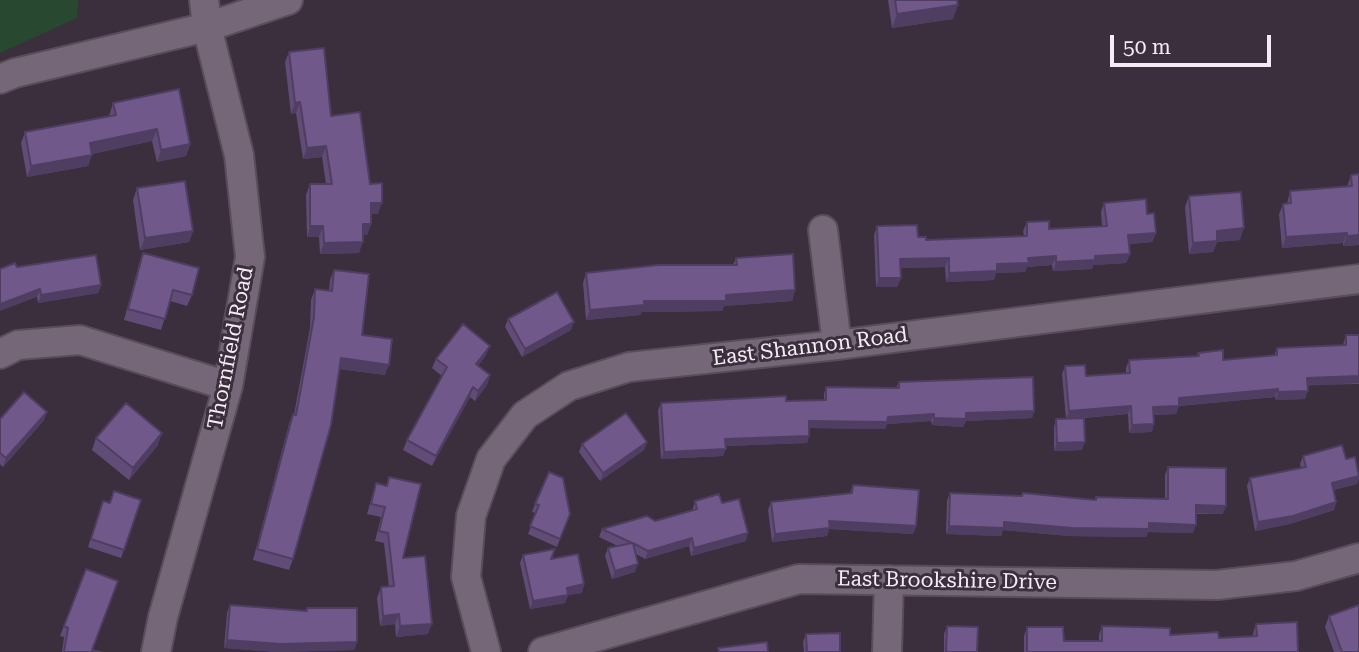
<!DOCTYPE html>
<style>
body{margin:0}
#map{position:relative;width:1359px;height:652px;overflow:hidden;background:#3b2e3d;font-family:"Roboto Serif",serif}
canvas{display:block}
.scale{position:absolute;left:1110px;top:35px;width:161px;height:32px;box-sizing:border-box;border:4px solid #f4ebf5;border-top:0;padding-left:9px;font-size:21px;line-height:24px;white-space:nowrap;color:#f4ebf5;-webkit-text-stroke:5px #3b2e3d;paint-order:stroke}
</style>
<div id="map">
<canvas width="1359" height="652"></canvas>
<div class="scale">50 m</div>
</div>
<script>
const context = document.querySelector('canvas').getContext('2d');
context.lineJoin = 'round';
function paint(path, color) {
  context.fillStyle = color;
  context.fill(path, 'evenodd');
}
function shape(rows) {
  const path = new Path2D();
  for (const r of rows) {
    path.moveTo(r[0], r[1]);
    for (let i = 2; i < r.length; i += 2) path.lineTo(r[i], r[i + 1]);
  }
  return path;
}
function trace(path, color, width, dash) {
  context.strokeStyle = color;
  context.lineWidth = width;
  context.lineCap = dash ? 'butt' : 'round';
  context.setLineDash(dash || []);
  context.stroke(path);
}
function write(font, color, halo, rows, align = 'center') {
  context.font = font + ' "Roboto Serif",serif';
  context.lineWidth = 6;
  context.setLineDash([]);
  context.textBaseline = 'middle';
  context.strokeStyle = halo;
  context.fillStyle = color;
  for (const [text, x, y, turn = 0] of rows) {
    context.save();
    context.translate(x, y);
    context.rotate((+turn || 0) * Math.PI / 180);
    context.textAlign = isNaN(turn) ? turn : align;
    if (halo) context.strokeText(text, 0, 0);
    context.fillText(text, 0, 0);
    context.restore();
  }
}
paint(shape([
 [0,0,78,0,77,18,0,53]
]), '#28492f');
const minor = shape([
 [0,79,15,73,207,27,288,0],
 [823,230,837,345],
 [0,354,18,345,80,340,228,386],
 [156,652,163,617,228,386,250,257,239,155,207,27,204,0],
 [486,652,466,577,471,516,491,459,525,415,569,386,629,367,837,345,1359,279],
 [543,652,799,579,1217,585,1296,576,1359,558],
 [887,652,889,580]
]);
trace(minor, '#594d5a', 32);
trace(minor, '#766778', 28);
paint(shape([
 [888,0,957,0,953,19,892,28],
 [289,52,331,116,370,184,378,214,371,214,371,224,367,235,363,235,359,253,320,254,319,237,307,237,306,195,310,184,326,184,322,157,303,159,296,113,291,114,285,62],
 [113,103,190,144,186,156,157,162,152,141,92,154,88,166,27,177,21,143,25,132,109,116],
 [1359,174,1359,245,1343,246,1343,243,1282,248,1279,214,1283,204,1287,204,1290,191,1347,187,1351,175],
 [137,188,193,231,189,242,140,250,133,200],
 [1189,196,1240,240,1217,242,1213,252,1189,254,1185,207],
 [1104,203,1147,214,1156,233,1152,242,1129,244,1130,254,1126,263,1093,265,1092,269,1053,271,1052,265,1027,267,1025,272,996,273,994,280,946,282,945,267,900,268,901,278,897,287,876,287,874,235,877,226,926,240,1024,236,1023,231,1027,222,1049,229,1102,227,1101,212],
 [143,253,192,295,187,306,170,301,161,330,124,320,139,264],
 [736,258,795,290,792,301,724,306,722,311,642,312,640,315,586,320,583,283,586,273,733,265],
 [17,267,101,285,98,293,38,303,37,297],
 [334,270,362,335,385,375,340,369,293,559,289,570,253,560,289,424,293,414,294,414,310,328,311,300,315,289,329,291,330,280],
 [508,319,571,330,522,357,505,327],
 [1346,335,1359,335,1359,392,1359,384,1308,385,1305,399,1276,400,1275,397,1179,406,1176,414,1154,415,1152,432,1129,433,1128,414,1084,418,1082,450,1054,451,1054,427,1056,419,1066,419,1062,374,1065,366,1086,376,1126,373,1126,368,1129,360,1197,357,1198,353,1223,360,1274,356,1277,348,1343,345],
 [486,355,478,366,490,375,487,385,475,401,470,397,432,466,403,450,407,440,442,376,432,368,436,359],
 [899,382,1034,411,1032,418,966,421,963,427,932,425,931,421,887,424,885,429,809,428,809,436,807,443,726,446,723,456,661,459,658,410,661,403,824,400,824,394,826,387,896,388],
 [47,412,44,420,3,467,0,464,0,419],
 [96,438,158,445,129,480,92,450],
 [647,442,644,450,600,481,579,452,582,444],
 [1303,456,1346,459,1359,473,1359,478,1357,484,1333,490,1336,502,1334,510,1290,524,1255,531,1247,486,1250,478,1301,468,1300,464],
 [1168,467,1223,514,1196,514,1193,533,1148,532,1146,537,1069,536,1003,530,1001,536,946,534,947,501,950,493,1022,496,1023,493,1095,500,1096,497,1165,499,1165,475],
 [389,477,403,558,428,634,396,637,395,624,380,626,377,598,381,587,389,587,384,543,375,541,381,517,367,514,376,483,386,486],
 [853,485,916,526,913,534,829,529,827,536,772,542,768,510,771,502,850,493],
 [141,500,121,558,88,547,103,501,110,503],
 [695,501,722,503,746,541,691,556,689,546,645,559,636,554,635,572,612,579,605,556,608,548,618,546,599,537,602,529,655,521,692,511],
 [535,504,570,514,557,547,528,534,536,513,532,512],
 [523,555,551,559,584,584,582,593,568,595,565,603,530,609,520,563],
 [86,569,92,650,101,652,62,652,64,637,60,636],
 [230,605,306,611,307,608,357,642,354,650,277,652,224,648,227,613],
 [1329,616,1359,652,1334,652,1325,627],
 [1256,624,1298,652,1024,652,1024,636,1027,627,1064,641,1099,641,1099,635,1102,626,1170,635,1219,638,1253,636,1253,633],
 [947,626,977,652,944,652,944,634],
 [806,634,840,652,804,652,803,642]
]), '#614c78');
paint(shape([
 [958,5,953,19,892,28,897,14],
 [300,102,296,113,291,114,295,103],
 [157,129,152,141,86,155,90,143],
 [190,144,186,156,157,162,161,150],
 [326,146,322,157,303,159,307,148],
 [92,155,88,166,27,177,31,166],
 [371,203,382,203,378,214,367,214],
 [363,224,371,224,367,235,359,235],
 [310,226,323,226,319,237,307,237],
 [1244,228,1240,240,1217,242,1213,252,1189,254,1193,243,1217,231],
 [193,231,189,242,140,250,145,238],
 [1156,233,1152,242,1125,245,1128,235],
 [1347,233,1343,243,1282,248,1286,237],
 [1359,235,1359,245,1343,246,1347,236],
 [363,242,359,253,320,254,324,243],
 [1130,254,1126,263,1093,265,1092,269,1053,271,1056,262,1095,256],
 [1056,256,1052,265,1027,267,1025,272,996,273,994,280,946,282,949,273,1028,258],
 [949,258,945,267,897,268,900,259],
 [879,278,901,278,897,287,876,287],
 [101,285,98,293,38,303,41,295],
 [40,289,37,297,0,311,0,304],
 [795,290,792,301,724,306,722,311,642,312,640,315,586,320,590,310,644,301],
 [574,322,571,330,522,357,525,349],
 [490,346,486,355,472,374,476,364],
 [341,358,389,365,385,375,338,369],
 [490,375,487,385,475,401,478,391],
 [1359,376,1359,383,1305,386,1307,378],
 [473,387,470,397,432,466,436,456],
 [1278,389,1275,397,1176,406,1179,398],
 [1308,391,1305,399,1276,400,1278,392],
 [1131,406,1128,414,1066,419,1069,411],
 [1179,406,1176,414,1150,415,1153,407],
 [1034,411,1032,418,966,421,963,427,932,425,934,418,966,413],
 [47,412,44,420,3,467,6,458],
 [934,414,931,421,887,424,885,429,806,428,809,421],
 [1154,424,1152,432,1129,433,1132,425],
 [162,433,158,445,129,480,133,468],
 [809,436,807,443,723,446,725,439],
 [647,442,644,450,600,481,603,473],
 [1085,442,1082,450,1054,451,1057,443],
 [726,449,723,456,661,459,664,452],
 [1359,476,1357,484,1329,491,1332,483],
 [1336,502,1334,510,1290,524,1255,531,1258,522],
 [1196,505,1226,506,1223,514,1193,513],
 [829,521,916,526,913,534,829,529,827,536,772,542,775,534],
 [1004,522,1149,523,1196,525,1193,533,1148,532,1146,537,1069,536,1003,530,1001,536,946,534,949,526],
 [748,533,746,541,691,556,694,548],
 [692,538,689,546,645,559,648,551],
 [638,564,635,572,612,579,615,571],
 [584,584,582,593,568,595,565,603,530,609,533,601,567,588],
 [399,614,395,624,380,626,383,616],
 [432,624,428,634,396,637,400,626],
 [227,640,357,642,354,650,277,652,224,648]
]), '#4f3e61');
const building = shape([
 [895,0,957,0,958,5,897,14,895,0],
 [324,48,331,116,360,112,370,184,382,183,382,203,371,203,371,224,363,224,363,242,324,243,323,226,310,226,310,184,332,184,326,146,307,148,300,102,295,103,289,52,324,48],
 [179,89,190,144,161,150,157,129,90,143,92,155,31,166,25,132,116,115,113,103,179,89],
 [1359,174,1359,235,1347,236,1347,233,1286,237,1283,204,1291,203,1290,191,1352,186,1351,175,1359,174],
 [185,181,193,231,145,238,137,188,185,181],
 [1241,192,1244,228,1217,231,1217,241,1193,243,1189,196,1241,192],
 [1146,199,1147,214,1154,213,1156,233,1128,235,1130,254,1095,256,1095,260,1056,262,1056,256,1028,258,1029,263,997,264,997,271,949,273,949,258,900,259,901,278,879,278,877,226,917,225,918,237,926,237,926,240,1027,236,1027,222,1049,221,1049,229,1107,226,1104,203,1146,199],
 [143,253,199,268,192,295,173,290,165,319,128,309,143,253],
 [793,254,795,290,726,295,726,301,644,301,644,305,590,310,586,273,658,265,737,265,736,258,793,254],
 [96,255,101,285,41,295,40,289,0,304,0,269,15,263,17,267,96,255],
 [334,270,369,274,362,335,392,339,389,365,341,358,331,425,293,559,257,549,293,414,296,415,314,317,315,289,332,291,334,270],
 [557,292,574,322,525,349,508,319,557,292],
 [463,324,490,346,476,364,490,375,478,391,473,387,436,456,407,440,447,367,436,359,463,324],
 [1346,335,1359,335,1359,376,1307,378,1308,391,1278,392,1278,389,1179,398,1179,406,1153,407,1154,424,1132,425,1131,406,1069,411,1065,366,1085,365,1086,376,1130,373,1129,360,1199,356,1198,353,1223,350,1223,360,1277,355,1277,348,1346,345,1346,335],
 [1033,377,1034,411,966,413,966,419,934,418,934,414,888,417,887,422,809,421,809,436,725,439,726,449,664,452,661,403,786,396,786,401,826,400,826,387,899,388,899,382,1033,377],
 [24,392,47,412,6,458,0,453,0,419,24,392],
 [126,403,162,433,133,468,96,438,126,403],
 [626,413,647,442,603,473,582,444,626,413],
 [1084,418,1085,442,1057,443,1056,419,1084,418],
 [1342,445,1346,459,1355,457,1359,476,1332,483,1336,502,1293,516,1258,522,1250,478,1306,467,1303,456,1342,445],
 [1168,467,1226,468,1226,506,1196,505,1196,525,1149,523,1149,529,1072,528,1004,522,1004,528,949,526,950,493,1022,496,1023,493,1096,500,1096,497,1168,499,1168,467],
 [549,472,563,478,570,514,560,539,530,526,539,505,535,504,549,472],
 [389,477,421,484,403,558,425,556,432,624,400,626,399,614,383,616,381,587,394,586,388,533,379,531,385,507,371,504,376,483,387,486,389,477],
 [853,485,919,490,916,526,829,521,830,528,775,534,771,502,852,493,853,485],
 [114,491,141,500,124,550,91,539,103,501,110,503,114,491],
 [719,494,722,503,739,499,748,533,694,548,692,538,648,551,633,543,638,564,615,571,608,548,632,543,602,529,647,516,655,521,697,509,695,501,719,494],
 [555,549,551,559,578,554,584,584,567,588,568,595,533,601,523,555,555,549],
 [86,569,118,581,92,650,101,652,64,652,68,628,64,626,86,569],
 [230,605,307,611,307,608,357,608,357,642,280,644,227,640,230,605],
 [1359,605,1359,652,1342,652,1329,616,1359,605],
 [1297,622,1298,652,1027,652,1027,627,1063,627,1064,641,1102,641,1102,626,1170,628,1170,635,1218,632,1219,638,1257,636,1256,624,1297,622],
 [947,626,978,627,977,652,946,652,947,626],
 [840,633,840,652,807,652,806,634,840,633],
 [767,642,768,652,719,652,718,648,767,642]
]);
paint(building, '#71588b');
trace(building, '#4f3e61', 2);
write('21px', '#f4ebf5', '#3b2e3d', [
 ["East Shannon Road",810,347,-7],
 ["Thornfield Road",231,348,-79],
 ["East Brookshire Drive",947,581,1]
]);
</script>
